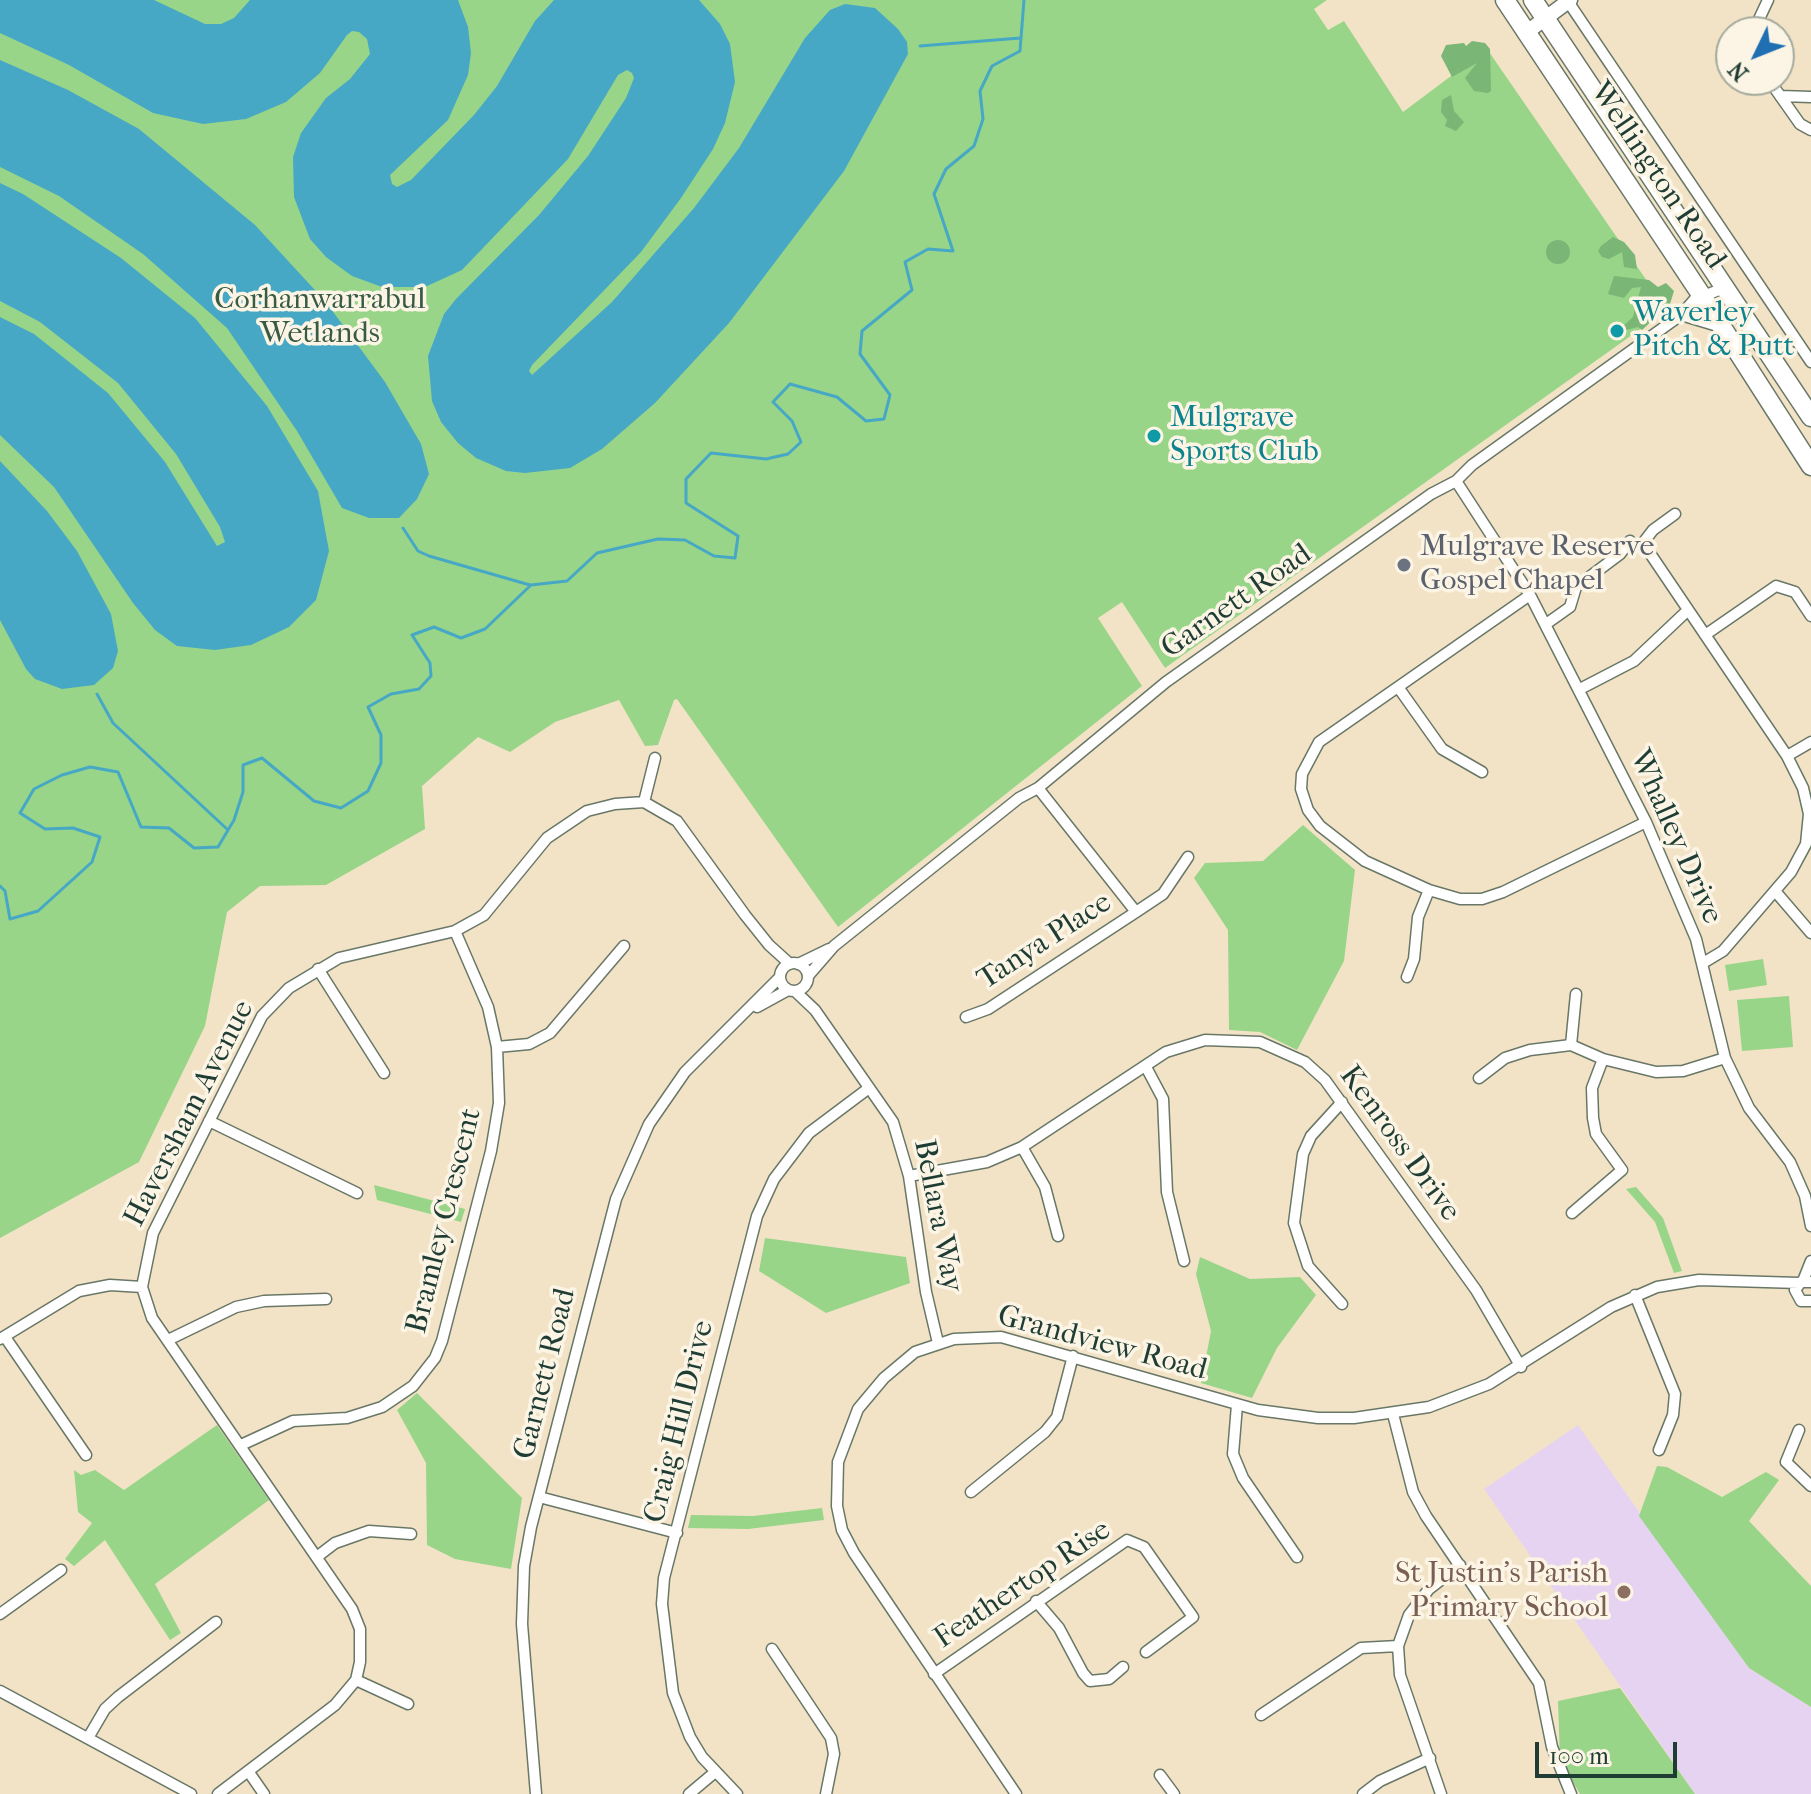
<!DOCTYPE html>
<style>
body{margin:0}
#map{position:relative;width:1811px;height:1794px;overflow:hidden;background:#f3e3c6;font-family:"IM FELL French Canon",serif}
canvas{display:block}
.north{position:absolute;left:1715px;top:16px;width:80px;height:80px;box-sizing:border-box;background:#fcf5e5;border:2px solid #a4ab9e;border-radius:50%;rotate:227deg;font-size:22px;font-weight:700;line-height:32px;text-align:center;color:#1f3d34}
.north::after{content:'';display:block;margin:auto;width:28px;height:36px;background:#1f6fb2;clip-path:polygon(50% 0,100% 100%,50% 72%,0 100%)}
.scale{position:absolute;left:1535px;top:1742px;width:142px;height:36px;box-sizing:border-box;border:4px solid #1f3d34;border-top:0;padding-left:10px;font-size:24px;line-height:28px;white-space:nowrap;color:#1f3d34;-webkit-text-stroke:6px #fcf5e5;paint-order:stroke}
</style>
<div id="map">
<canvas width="1811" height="1794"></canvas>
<div class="north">N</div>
<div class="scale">100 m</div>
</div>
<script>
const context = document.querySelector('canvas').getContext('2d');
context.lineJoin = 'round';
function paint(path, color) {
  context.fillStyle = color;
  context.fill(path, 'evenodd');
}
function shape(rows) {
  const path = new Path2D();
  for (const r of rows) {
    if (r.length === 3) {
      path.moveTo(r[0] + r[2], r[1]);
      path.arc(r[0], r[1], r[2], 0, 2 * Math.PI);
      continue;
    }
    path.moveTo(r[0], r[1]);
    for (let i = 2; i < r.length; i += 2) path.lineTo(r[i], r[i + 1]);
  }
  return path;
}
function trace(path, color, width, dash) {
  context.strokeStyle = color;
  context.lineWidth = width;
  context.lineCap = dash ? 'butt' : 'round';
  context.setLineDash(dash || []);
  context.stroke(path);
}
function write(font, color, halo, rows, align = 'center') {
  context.font = font + ' "IM FELL French Canon",serif';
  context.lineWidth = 7;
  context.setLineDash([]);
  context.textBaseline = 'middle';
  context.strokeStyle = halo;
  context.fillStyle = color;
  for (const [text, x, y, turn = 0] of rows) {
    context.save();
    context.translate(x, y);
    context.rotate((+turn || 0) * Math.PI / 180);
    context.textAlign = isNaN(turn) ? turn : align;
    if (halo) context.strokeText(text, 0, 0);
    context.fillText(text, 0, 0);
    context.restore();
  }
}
paint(shape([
 [1578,1425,1749,1668,1811,1707,1811,1794,1695,1794,1484,1489]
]), '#e5d3f1');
paint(shape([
 [0,0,1327,0,1314,9,1328,30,1344,21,1403,112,1487,49,1647,281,1660,315,1165,668,1122,602,1098,618,1142,686,838,927,677,699,674,700,658,745,645,746,619,700,555,722,510,752,478,737,422,786,425,829,326,885,260,886,227,912,205,1026,139,1162,0,1238],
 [1303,825,1355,870,1344,961,1297,1050,1260,1032,1229,1030,1228,930,1194,878,1205,863,1263,861],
 [1763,959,1767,985,1729,991,1725,965],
 [1789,996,1793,1047,1742,1051,1737,1000],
 [374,1185,465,1209,461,1222,377,1200],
 [1636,1187,1663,1218,1682,1271,1674,1273,1655,1222,1626,1189],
 [765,1238,906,1257,910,1283,826,1313,759,1271],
 [1200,1257,1250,1279,1300,1277,1316,1295,1277,1348,1252,1398,1201,1383,1211,1331,1196,1274],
 [417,1393,522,1498,511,1569,455,1559,427,1545,426,1463,397,1410],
 [217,1425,269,1500,155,1584,181,1633,170,1640,105,1540,74,1566,65,1559,92,1523,78,1512,74,1470,81,1475,95,1470,124,1490],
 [1657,1466,1667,1467,1722,1497,1766,1472,1779,1480,1749,1521,1811,1586,1811,1707,1749,1668,1639,1516],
 [822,1508,824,1520,748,1529,688,1528,691,1515,753,1516],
 [1620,1688,1695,1794,1580,1794,1560,1760,1558,1701]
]), '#98d589');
paint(shape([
 [1472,41,1485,43,1490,49,1491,91,1488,93,1474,91,1465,78,1477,63,1452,77,1441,56,1446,45,1464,43,1466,46],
 [1451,95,1454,111,1464,122,1456,131,1445,126,1447,120,1441,112,1442,100],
 [1613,237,1624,242,1635,255,1637,269,1624,267,1622,252,1609,259,1602,257,1598,251,1601,246],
 [1558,252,12],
 [1614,276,1649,280,1658,287,1666,283,1674,291,1670,304,1642,330,1638,327,1626,330,1622,327,1633,317,1641,287,1632,288,1624,298,1608,294]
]), '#7ab675');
paint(shape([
 [0,0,154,0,205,24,221,24,234,18,250,0,458,0,468,27,471,53,468,75,448,120,390,175,392,184,397,187,411,180,474,115,497,86,535,21,554,0,699,0,720,24,730,44,735,82,725,123,713,149,681,198,641,252,532,365,529,371,532,375,612,302,694,208,739,148,805,38,830,10,845,4,875,8,898,29,907,42,908,54,844,171,729,323,655,403,602,449,570,468,525,473,506,471,476,458,458,443,441,422,432,401,428,356,444,314,456,299,539,215,588,156,626,98,634,78,632,73,627,70,618,75,568,159,462,270,425,287,382,287,352,276,326,257,310,239,294,197,293,157,301,133,326,98,350,79,370,54,367,39,359,32,352,31,347,35,320,73,286,102,246,119,203,124,153,113,69,65,0,33],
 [0,60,68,90,139,129,255,225,325,301,385,382,421,444,429,474,417,499,399,518,369,518,342,508,297,431,227,328,143,254,59,196,0,167],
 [0,183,23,194,121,258,195,318,267,406,318,491,329,551,316,600,289,627,251,645,215,650,177,646,155,630,133,603,54,487,0,435,0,317,34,334,108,393,165,462,217,546,225,542,220,527,176,454,118,383,40,322,0,301],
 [0,461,47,511,77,551,111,614,118,651,113,668,94,685,62,689,35,679,26,669,0,620]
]), '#46a8c5');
trace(shape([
 [920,46,1020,38],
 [403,528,418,551,429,556,530,585],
 [97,694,113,723,228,830],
 [0,886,5,891,10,919,38,911,92,862,100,837,73,828,45,829,20,813,34,789,62,775,90,767,118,772,141,827,169,828,194,848,218,847,234,820,243,792,243,765,262,758,314,801,341,808,368,791,381,763,381,735,368,707,391,694,419,689,431,676,430,663,412,635,434,627,461,638,485,629,531,585,567,581,597,553,658,539,685,540,714,556,735,558,738,536,686,503,686,479,711,453,766,459,788,454,801,442,792,421,773,402,790,384,837,397,866,421,884,419,890,395,860,354,862,331,912,290,905,262,928,249,953,251,934,194,946,169,974,146,983,119,980,91,992,66,1020,51,1024,0]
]), '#46a8c5', 3);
const street = shape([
 [1567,0,1811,362],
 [1753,32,1768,0],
 [1769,80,1800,124,1811,130],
 [1780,96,1811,97],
 [1681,315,1721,327],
 [1456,481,1530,595,1646,822,1696,939,1725,1058,1749,1108,1790,1162,1805,1196,1811,1226],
 [1675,514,1653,530,1643,543,1787,756,1803,788,1809,814,1806,844,1791,872,1723,951,1703,963],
 [1530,595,1319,742,1302,774,1301,789,1308,810,1320,826,1365,861,1429,890,1460,899,1482,899,1503,892,1646,822],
 [1546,624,1570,607,1576,587,1620,554,1630,541],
 [1705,635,1776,586,1795,592,1811,616],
 [1398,687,1442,749,1482,772],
 [1580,689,1634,661,1687,611],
 [1787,756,1811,742],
 [644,802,655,758],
 [1775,891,1811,933],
 [1136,912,1163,894,1188,857],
 [794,977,14],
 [798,964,829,949],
 [318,969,384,1073],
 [808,976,834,946,1019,798,1038,788,1166,682,1431,494,1456,481,1472,465,1681,315,1694,300,1726,287],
 [1407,977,1414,959,1418,917,1429,890],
 [795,991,815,1010,893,1122,909,1176,926,1292,938,1343],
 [757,1007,788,990],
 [966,1017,988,1009,1136,912,1038,788],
 [1571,1045,1576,994],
 [497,1047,529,1044,550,1033,624,946],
 [1146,1067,1163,1099,1167,1192,1184,1261],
 [1479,1078,1505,1058,1530,1050,1571,1045,1603,1059,1656,1072,1683,1071,1725,1058],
 [209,1121,357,1193],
 [1022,1147,1045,1187,1058,1236],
 [909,1176,987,1162,1022,1147,1166,1052,1205,1040,1260,1042,1305,1062,1325,1080,1476,1290,1521,1367],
 [1572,1213,1622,1170,1596,1134,1593,1118,1592,1088,1603,1059],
 [1803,1281,1811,1261],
 [1811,1282,1801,1282,1795,1290,1801,1301,1811,1301],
 [1635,1295,1675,1394,1673,1415,1659,1450],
 [1342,1304,1308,1266,1294,1223,1303,1154,1311,1136,1342,1102],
 [5,1337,86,1455],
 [0,1339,79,1291,110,1285,142,1287],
 [168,1340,236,1307,264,1301,326,1299],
 [1237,1405,1233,1454,1243,1478,1297,1557],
 [1393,1414,1413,1492,1426,1516,1539,1683,1552,1747,1571,1794],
 [1799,1430,1786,1462,1811,1486],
 [241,1445,293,1421,347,1418,382,1407,413,1386,435,1358,442,1341,491,1151,499,1103,497,1047,488,1007,455,931],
 [971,1492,1045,1432,1057,1417,1073,1356],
 [539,1497,677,1533],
 [318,1556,335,1543,369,1531,411,1534],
 [1036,1601,1059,1628,1083,1673,1090,1681,1109,1679,1123,1667],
 [0,1614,61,1570],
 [772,1649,831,1738,834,1754,826,1794],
 [934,1674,1127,1540,1144,1547,1193,1617,1146,1652],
 [356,1680,408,1704],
 [0,1691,191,1794],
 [1261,1715,1361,1648,1398,1646],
 [88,1738,105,1709,118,1697,216,1622],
 [248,1771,264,1794],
 [1160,1775,1174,1794],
 [218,1794,335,1705,356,1680,360,1662,360,1629,352,1609,152,1318,142,1287,153,1233,262,1016,289,988,339,958,455,931,484,915,547,838,587,811,615,804,644,802,677,821,745,915,769,945,790,964],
 [536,1794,522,1624,524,1566,531,1527,616,1199,649,1124,685,1072,780,977],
 [689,1794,714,1773],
 [737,1794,702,1757,690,1737,673,1693,662,1604,664,1578,757,1216,774,1179,809,1133,869,1088],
 [1016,1794,854,1553,842,1530,837,1506,838,1462,858,1409,884,1378,915,1352,954,1339,1001,1337,1258,1410,1318,1418,1354,1418,1429,1407,1489,1384,1611,1307,1657,1287,1699,1280,1799,1283],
 [1363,1794,1380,1781,1430,1758],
 [1441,1794,1400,1675,1398,1646,1409,1615,1429,1589,1460,1565]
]);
const secondary = shape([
 [1527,32,1570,0]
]);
const highway = shape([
 [1505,0,1702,296,1811,466],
 [1533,0,1811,417]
]);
trace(street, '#697767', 13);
trace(secondary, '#697767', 17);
trace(highway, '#697767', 21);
trace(street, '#fff', 10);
trace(secondary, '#fff', 14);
trace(highway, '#fff', 18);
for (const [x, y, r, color] of [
 [1617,331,8,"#0f9aa8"],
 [1154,436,8,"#0f9aa8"],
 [1404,565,8,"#6b7280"],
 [1624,1592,8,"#8d6e63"]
]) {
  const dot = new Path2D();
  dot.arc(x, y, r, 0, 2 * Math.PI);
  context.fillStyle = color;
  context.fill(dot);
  trace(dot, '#fcf5e5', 3);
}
write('30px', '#1f3d34', '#fcf5e5', [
 ["Wellington Road",1657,176,56],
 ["Garnett Road",1237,602,-35],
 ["Whalley Drive",1675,837,66],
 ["Tanya Place",1045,942,-33],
 ["Haversham Avenue",190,1114,-63],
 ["Kenross Drive",1399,1144,54],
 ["Bellara Way",937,1216,79],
 ["Bramley Crescent",445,1221,-76],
 ["Grandview Road",1102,1344,15],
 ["Garnett Road",546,1374,-76],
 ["Craig Hill Drive",680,1422,-76],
 ["Feathertop Rise",1023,1585,-34]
]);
write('30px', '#375b45', '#fcf5e5', [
 ["Corhanwarrabul",320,301],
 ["Wetlands",320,335]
]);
write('30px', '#0d838f', '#fcf5e5', [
 ["Waverley",1633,314],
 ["Pitch & Putt",1633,348],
 ["Mulgrave",1170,419],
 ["Sports Club",1170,453]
], 'left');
write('30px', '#5b616d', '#fcf5e5', [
 ["Mulgrave Reserve",1420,548],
 ["Gospel Chapel",1420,582]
], 'left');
write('30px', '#785e54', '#fcf5e5', [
 ["St Justin's Parish",1608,1575],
 ["Primary School",1608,1609]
], 'right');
</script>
